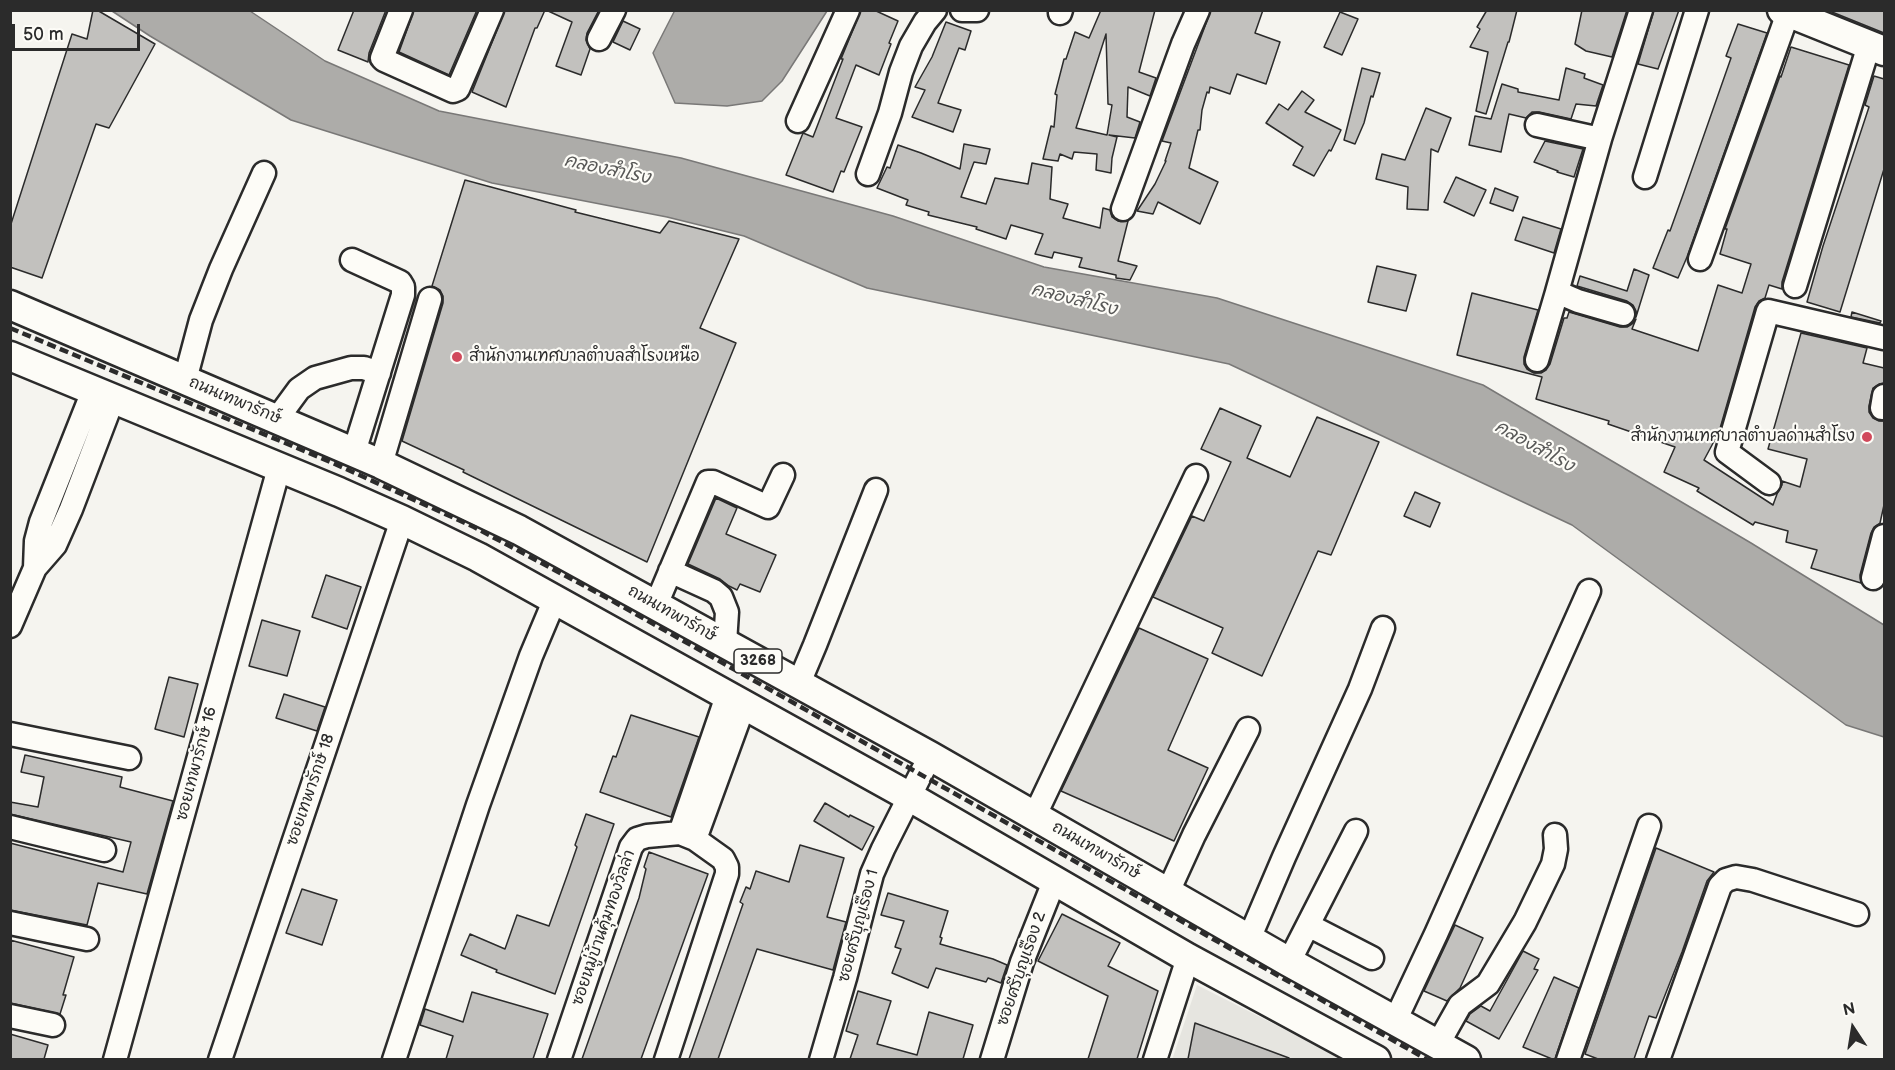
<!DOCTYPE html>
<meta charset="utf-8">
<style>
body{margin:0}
#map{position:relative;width:1895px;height:1070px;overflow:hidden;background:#f5f4ef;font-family:"Balsamiq Sans",sans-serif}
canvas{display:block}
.frame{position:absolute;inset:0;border:12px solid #2b2b2b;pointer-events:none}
.north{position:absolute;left:1823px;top:998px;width:60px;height:60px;-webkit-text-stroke:4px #fdfcf7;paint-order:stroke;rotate:348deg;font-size:16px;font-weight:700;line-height:24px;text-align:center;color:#2b2b2b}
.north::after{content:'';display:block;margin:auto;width:21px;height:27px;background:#2b2b2b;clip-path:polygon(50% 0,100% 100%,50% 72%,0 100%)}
.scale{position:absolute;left:12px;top:24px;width:128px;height:27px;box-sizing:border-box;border:3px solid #2b2b2b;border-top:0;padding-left:8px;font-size:18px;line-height:21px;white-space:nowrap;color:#2b2b2b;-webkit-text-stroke:4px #fdfcf7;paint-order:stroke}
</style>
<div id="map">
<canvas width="1895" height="1070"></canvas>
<div class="frame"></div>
<div class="north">N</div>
<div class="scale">50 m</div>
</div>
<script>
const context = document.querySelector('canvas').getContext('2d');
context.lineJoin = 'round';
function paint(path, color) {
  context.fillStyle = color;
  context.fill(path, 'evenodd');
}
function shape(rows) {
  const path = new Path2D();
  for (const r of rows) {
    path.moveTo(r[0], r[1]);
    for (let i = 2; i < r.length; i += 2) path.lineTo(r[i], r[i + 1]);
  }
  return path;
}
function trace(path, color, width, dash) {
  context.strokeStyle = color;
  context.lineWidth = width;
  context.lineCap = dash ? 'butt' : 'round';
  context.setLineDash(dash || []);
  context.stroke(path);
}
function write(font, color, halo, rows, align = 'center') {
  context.font = font + ' "Balsamiq Sans","Playpen Sans Thai",sans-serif';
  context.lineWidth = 4.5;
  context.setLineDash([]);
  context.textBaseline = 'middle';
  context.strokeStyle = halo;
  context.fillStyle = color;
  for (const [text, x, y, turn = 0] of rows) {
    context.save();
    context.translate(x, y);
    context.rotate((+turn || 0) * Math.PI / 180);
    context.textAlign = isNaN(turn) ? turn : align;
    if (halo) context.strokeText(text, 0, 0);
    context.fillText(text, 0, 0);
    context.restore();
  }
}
paint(shape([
 [1197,985,1343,1059,1172,1060]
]), '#e6e5e0');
const water = shape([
 [675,10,827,10,827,11,782,81,762,101,727,106,675,103,653,53,675,10],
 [112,11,250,11,325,61,439,111,681,158,893,216,1044,267,1217,298,1483,385,1751,543,1884,625,1884,737,1846,725,1572,525,1229,364,867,288,744,236,667,217,492,183,291,120,150,36,112,11]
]);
paint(water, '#adaca9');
trace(water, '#797877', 1.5);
const building = shape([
 [93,10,97,10,155,44,109,128,96,124,42,278,10,267,10,227,72,34,87,39,93,10],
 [354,10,386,10,369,53,368,62,338,50,354,10],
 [414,10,477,10,449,75,399,52,414,10],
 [505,10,545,10,537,28,535,28,506,107,472,92,505,10],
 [546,10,599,10,587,33,586,40,590,49,581,75,556,66,572,22,546,10],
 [861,10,874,10,898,21,889,43,891,44,879,75,856,65,836,118,862,127,844,172,841,171,833,192,786,175,803,133,813,137,843,59,841,59,861,10],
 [1101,10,1155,10,1139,72,1156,78,1150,96,1128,87,1127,117,1140,122,1135,138,1109,135,1117,137,1112,158,1111,173,1096,170,1097,154,1074,152,1072,159,1060,154,1058,161,1043,159,1051,126,1054,127,1057,95,1055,94,1064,59,1066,59,1075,32,1089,38,1101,10],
 [1106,34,1108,104,1112,105,1107,135,1076,128,1106,34],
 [1211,10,1263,10,1255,33,1280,42,1266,84,1237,74,1230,94,1210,87,1209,93,1207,92,1202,110,1200,130,1198,130,1189,168,1218,182,1200,224,1158,202,1153,214,1137,211,1155,184,1166,161,1165,161,1171,143,1162,141,1211,10],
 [1487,10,1517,10,1509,42,1508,42,1486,114,1476,111,1488,52,1470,47,1480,29,1477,27,1487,10],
 [1582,10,1627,10,1612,57,1586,51,1575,44,1582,10],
 [1654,10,1679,10,1658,69,1638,64,1654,10],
 [1827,10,1884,10,1884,33,1827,10],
 [1340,12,1358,19,1342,55,1324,47,1340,12],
 [623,21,640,29,630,50,613,42,623,21],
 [946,22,971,31,965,50,959,48,938,103,961,110,953,132,912,117,925,90,915,87,932,57,946,22],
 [1738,24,1767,33,1687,257,1678,278,1653,268,1668,230,1670,231,1684,192,1731,58,1726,56,1738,24],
 [1791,47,1849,65,1782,282,1782,289,1769,285,1765,298,1759,301,1755,307,1719,432,1704,460,1773,505,1777,494,1782,485,1782,481,1800,487,1807,459,1768,449,1801,333,1867,348,1863,363,1884,368,1884,383,1879,384,1873,388,1869,406,1869,412,1873,418,1879,421,1884,421,1884,505,1880,523,1874,527,1871,533,1860,575,1861,583,1811,568,1817,550,1786,542,1788,531,1755,522,1753,525,1697,491,1699,488,1664,472,1675,447,1608,424,1609,421,1536,399,1542,377,1457,355,1472,293,1538,310,1524,357,1524,364,1527,369,1534,373,1541,373,1546,370,1550,364,1564,318,1567,318,1569,312,1620,327,1627,327,1632,324,1636,319,1632,329,1698,351,1718,285,1742,293,1751,264,1720,254,1727,229,1725,229,1780,76,1781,77,1791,47],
 [1362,68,1380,73,1373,97,1371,96,1364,123,1355,144,1344,140,1362,68],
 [1566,68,1585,74,1584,78,1603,85,1596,106,1576,104,1571,119,1539,112,1532,112,1526,118,1509,114,1501,152,1469,145,1475,116,1491,119,1502,84,1518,89,1518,92,1559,100,1566,68],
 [1874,76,1884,79,1884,169,1840,312,1807,302,1823,246,1869,107,1865,105,1874,76],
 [1302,91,1314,100,1305,112,1341,130,1331,151,1329,150,1314,176,1293,165,1303,147,1266,123,1279,104,1288,110,1302,91],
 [1426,108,1451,118,1438,152,1431,149,1428,210,1407,209,1408,187,1376,179,1382,154,1405,160,1426,108],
 [1545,141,1583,149,1574,177,1557,172,1558,171,1534,162,1545,141],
 [964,144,990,149,986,164,974,162,961,197,986,204,995,178,1028,184,1032,163,1052,167,1050,199,1068,204,1063,218,1100,228,1103,208,1110,210,1112,217,1118,221,1128,221,1118,261,1137,266,1130,280,1116,278,1116,275,1079,267,1082,258,1054,252,1052,258,1035,254,1043,234,1011,225,1006,239,976,229,977,227,928,215,929,212,906,205,908,200,877,188,887,167,890,168,898,145,921,153,960,169,964,144],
 [1456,177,1486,190,1474,216,1444,202,1456,177],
 [465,180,576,210,575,212,660,233,669,221,739,239,700,328,736,343,647,562,463,472,464,470,402,441,443,303,443,296,440,290,432,286,465,180],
 [1495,188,1518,197,1513,211,1490,203,1495,188],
 [1523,217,1561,229,1554,253,1515,240,1523,217],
 [1377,266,1416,275,1406,311,1368,302,1377,266],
 [1634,269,1649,275,1636,317,1636,311,1633,305,1627,301,1577,286,1580,276,1627,291,1634,269],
 [1852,312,1881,321,1880,323,1851,317,1852,312],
 [1220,408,1261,426,1247,458,1290,477,1317,417,1379,442,1331,555,1318,551,1262,676,1212,653,1223,628,1153,597,1192,516,1204,521,1231,462,1201,449,1220,408],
 [1415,492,1440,503,1430,527,1404,516,1415,492],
 [716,498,737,508,726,534,776,555,760,592,740,584,737,590,729,586,720,579,688,564,716,498],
 [326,575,361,587,347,629,312,617,326,575],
 [262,620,300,631,287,676,249,666,262,620],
 [1139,628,1208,659,1168,750,1208,768,1174,841,1061,791,1139,628],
 [169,677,198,684,184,737,155,729,169,677],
 [284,694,325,707,317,731,276,718,284,694],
 [631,715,699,737,671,817,600,792,613,756,616,757,631,715],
 [25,755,122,777,120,787,173,801,147,894,98,883,87,925,10,910,10,843,123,872,131,842,10,814,10,802,38,807,44,777,21,772,25,755],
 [825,803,849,817,850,815,874,827,862,850,814,821,825,803],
 [586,814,614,824,555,994,496,972,497,970,461,955,470,934,505,949,517,915,549,926,568,873,577,847,575,845,586,814],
 [800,845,844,858,827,917,846,922,833,970,757,949,718,1059,689,1059,743,904,740,902,746,887,750,889,756,871,789,882,800,845],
 [1656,848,1714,872,1707,881,1682,952,1656,1018,1649,1016,1634,1059,1598,1059,1585,1054,1656,848],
 [649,852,708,874,641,1059,582,1059,639,898,646,869,644,867,649,852],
 [302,889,337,900,322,945,286,933,302,889],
 [888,893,948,911,940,937,942,938,940,944,993,959,1007,965,1001,983,988,978,986,982,936,968,928,988,892,973,901,949,895,947,904,921,881,915,888,893],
 [1062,914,1120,943,1108,966,1158,991,1137,1059,1088,1059,1108,996,1038,961,1062,914],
 [1455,925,1483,938,1460,988,1447,1001,1424,991,1455,925],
 [10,940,74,957,63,995,66,995,60,1014,10,1003,10,940],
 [1523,951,1539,959,1534,969,1538,970,1499,1039,1466,1021,1470,1014,1481,1006,1490,1011,1523,951],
 [1554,977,1579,988,1555,1059,1552,1059,1523,1047,1554,977],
 [858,991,891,1001,877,1044,917,1055,929,1012,973,1025,963,1059,850,1059,858,1035,846,1031,858,991],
 [472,992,548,1014,533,1059,446,1059,453,1036,420,1025,425,1009,463,1022,472,992],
 [1195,1023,1289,1058,1289,1059,1188,1059,1195,1023],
 [10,1034,48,1045,44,1059,10,1059,10,1034]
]);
paint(building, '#c2c1be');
trace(building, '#2b2b2b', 1.5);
const minor = shape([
 [401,10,382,58,384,60,453,91,458,89,492,10],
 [962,10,977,10],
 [1060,13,1061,10],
 [599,39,614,10],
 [798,121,848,10],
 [1537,125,1600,139],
 [868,174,890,113,901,72,911,46,925,22,935,10],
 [1645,177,1697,10],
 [1123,209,1183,44,1198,10],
 [1700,259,1788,13],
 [352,260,400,282,403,287,403,295,354,452],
 [1795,286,1869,45],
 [1623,314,1578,301,1557,292,1600,139,1641,10],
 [1537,360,1557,292],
 [185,380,201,320,221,269,264,173],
 [1882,408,1884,396],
 [277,419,299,389,315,378,351,368,364,368,379,373],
 [381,464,430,299],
 [1769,483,1727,452,1768,311,1884,338],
 [35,568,36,541,41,522,93,391],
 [670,571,714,591,721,597,727,612,725,643],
 [1873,578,1884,536],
 [656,605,708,482,713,482,768,507,783,475],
 [10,626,35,568,55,545,71,509,113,399],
 [799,683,815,645,876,490],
 [10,734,129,758],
 [1035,815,1196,476],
 [10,827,104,850],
 [680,833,727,696],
 [695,839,744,705],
 [1168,892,1194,835,1248,729],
 [10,923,87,939],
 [1308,925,1372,958],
 [1249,939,1284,857,1360,689,1383,628],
 [1289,962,1356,831],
 [10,1016,53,1025],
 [1395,1021,1436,934,1589,591],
 [1438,1044,1460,1005,1488,984,1525,922,1553,864,1556,849,1555,835],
 [115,1060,279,468],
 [220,1060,402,520],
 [394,1060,478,805,531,656,555,599],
 [559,1060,631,847,637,839,647,836,680,833,695,839,723,859,727,867,727,874,666,1060],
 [821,1060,845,978,872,874,883,849,930,756],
 [992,1060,1022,962,1055,879],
 [1155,1060,1188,958],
 [1568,1060,1649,826],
 [1658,1060,1720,886,1726,880,1736,877,1753,880,1857,914]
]);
const major = shape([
 [1782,10,1884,51],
 [10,305,381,464,519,530,930,756,1289,962,1466,1060],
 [10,356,339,492,402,520,478,557,910,797,1188,958,1376,1060]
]);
trace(minor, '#2b2b2b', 27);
trace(major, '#2b2b2b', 33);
trace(minor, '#fdfcf7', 22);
trace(major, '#fdfcf7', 28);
trace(shape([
 [10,328,333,463,474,527,609,599,1428,1060]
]), '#2b2b2b', 4.5, [9, 4.5]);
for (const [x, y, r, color] of [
 [457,357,6,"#d1495b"],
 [1867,437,6,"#d1495b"]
]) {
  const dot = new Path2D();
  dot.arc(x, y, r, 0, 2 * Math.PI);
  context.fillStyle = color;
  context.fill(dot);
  trace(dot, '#fdfcf7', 2);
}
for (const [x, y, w] of [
 [758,661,48]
]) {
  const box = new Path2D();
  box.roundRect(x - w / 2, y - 12, w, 24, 4.5);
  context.fillStyle = '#fdfcf7';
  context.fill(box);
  trace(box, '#2b2b2b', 1.5);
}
write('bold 15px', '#2b2b2b', null, [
 ["3268",758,661]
]);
write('16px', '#2b2b2b', '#fdfcf7', [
 ["สำนักงานเทศบาลตำบลสำโรงเหนือ",469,357],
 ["สำนักงานเทศบาลตำบลด่านสำโรง",1855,437,"right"]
], 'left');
write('16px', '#2b2b2b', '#fdfcf7', [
 ["ถนนเทพารักษ์",235,401,23],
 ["ถนนเทพารักษ์",672,614,29],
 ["ซอยเทพารักษ์ 16",197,764,-75],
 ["ซอยเทพารักษ์ 18",311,790,-71],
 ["ถนนเทพารักษ์",1096,851,30],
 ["ซอยศรีบุญเรือง 1",859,926,-75],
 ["ซอยหมู่บ้านคุ้มทองวิลล่า",604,928,-71],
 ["ซอยศรีบุญเรือง 2",1022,969,-71]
]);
write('italic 18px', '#585857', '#fdfcf7', [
 ["คลองสำโรง",607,170,12],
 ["คลองสำโรง",1074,300,14],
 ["คลองสำโรง",1534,447,29]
]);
</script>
